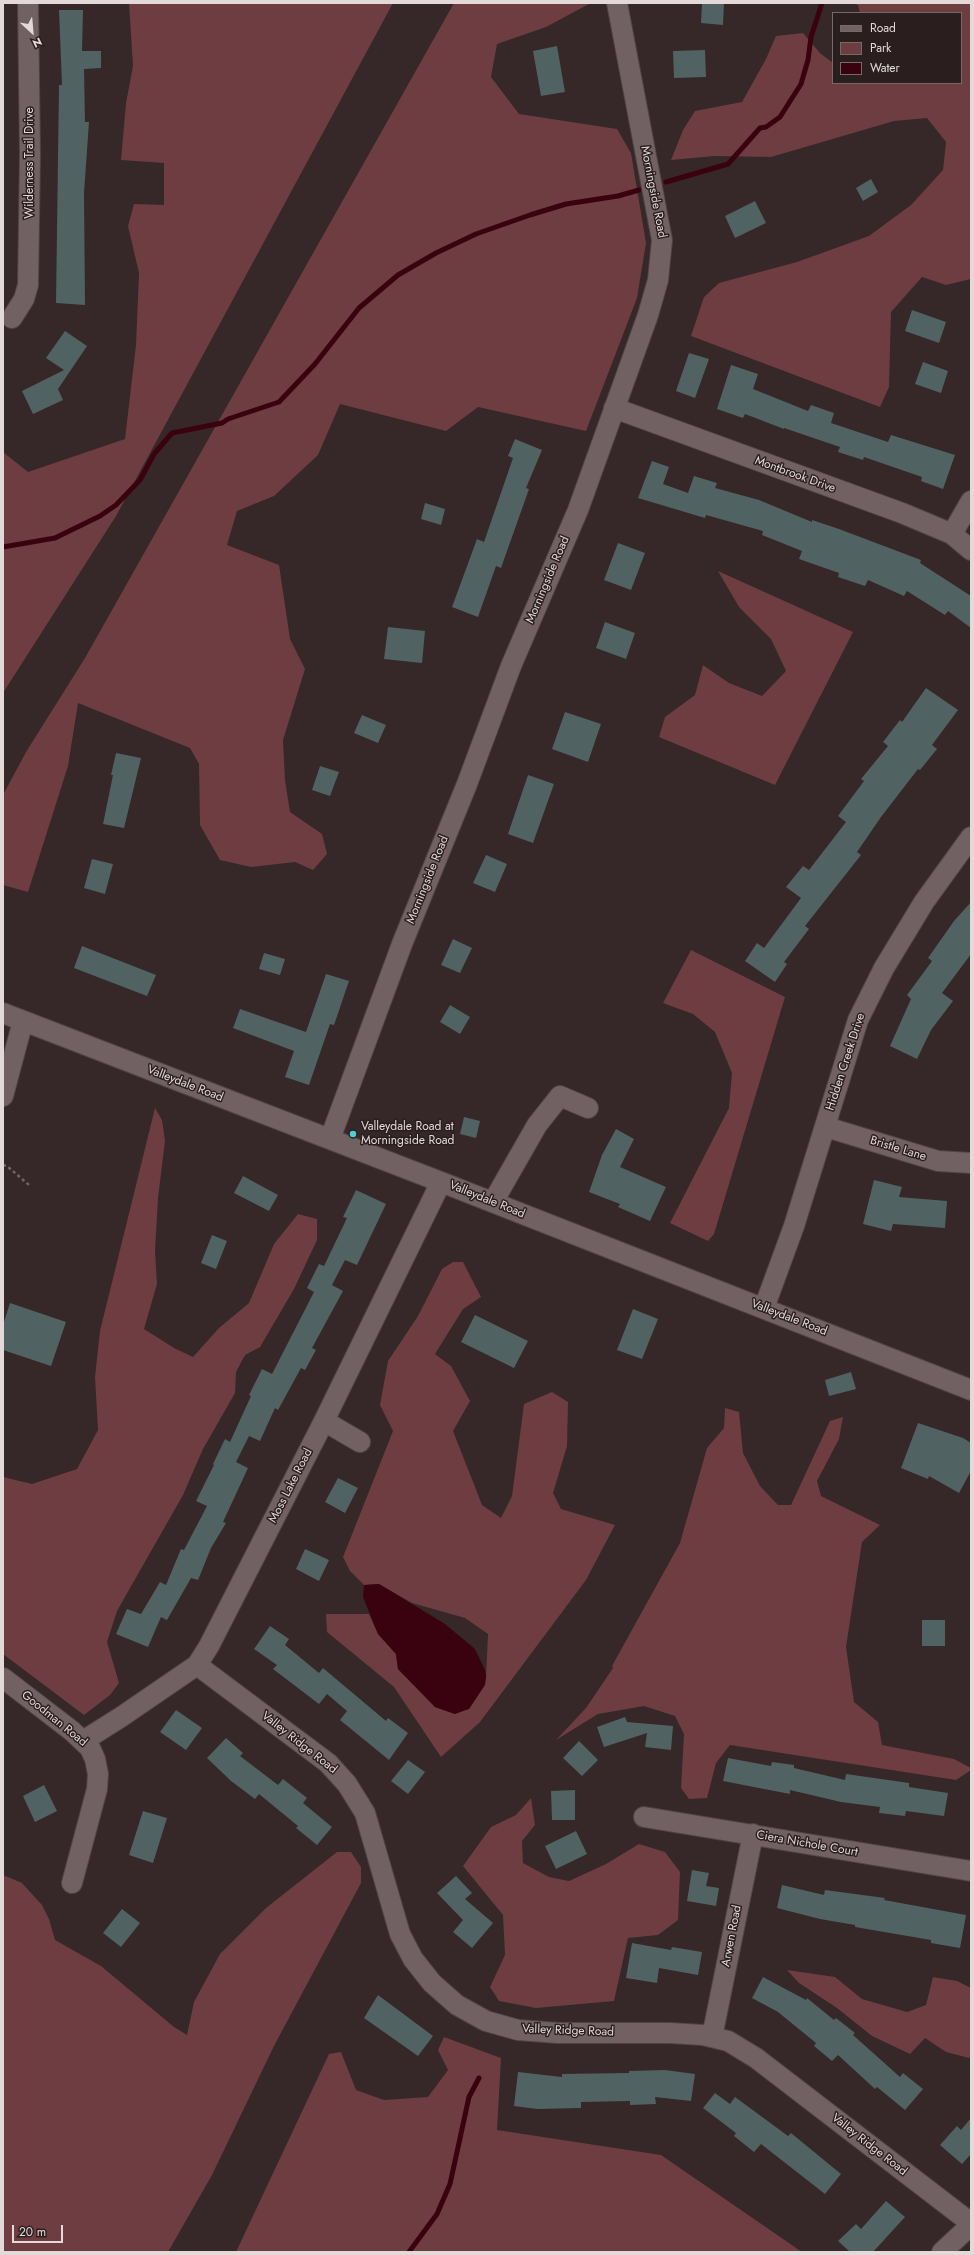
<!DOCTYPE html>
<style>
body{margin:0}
#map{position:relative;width:974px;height:2255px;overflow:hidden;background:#362728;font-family:Jost,sans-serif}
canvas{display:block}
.frame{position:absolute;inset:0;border:4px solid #e3d9d9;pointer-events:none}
.legend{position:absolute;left:832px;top:12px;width:130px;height:72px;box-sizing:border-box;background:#2b1e1f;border:1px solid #756969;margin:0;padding:5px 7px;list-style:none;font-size:12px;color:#e3d9d9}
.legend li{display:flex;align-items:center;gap:8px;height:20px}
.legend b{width:20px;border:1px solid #756969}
.north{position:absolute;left:12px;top:12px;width:40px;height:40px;-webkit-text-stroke:3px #2b1e1f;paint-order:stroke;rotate:154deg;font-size:11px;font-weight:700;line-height:16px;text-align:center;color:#e3d9d9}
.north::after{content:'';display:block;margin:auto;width:14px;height:18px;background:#e3d9d9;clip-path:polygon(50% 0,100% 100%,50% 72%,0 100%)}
.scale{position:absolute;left:12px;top:2225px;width:51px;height:18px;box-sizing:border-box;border:2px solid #e3d9d9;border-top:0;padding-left:5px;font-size:12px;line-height:14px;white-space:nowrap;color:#e3d9d9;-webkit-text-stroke:3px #2b1e1f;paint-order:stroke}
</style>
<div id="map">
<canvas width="974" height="2255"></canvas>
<div class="frame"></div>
<ul class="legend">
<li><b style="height:5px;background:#726162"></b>Road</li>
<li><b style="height:11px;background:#6d3d41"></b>Park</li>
<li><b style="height:11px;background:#3a020e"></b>Water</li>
</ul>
<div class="north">N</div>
<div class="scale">20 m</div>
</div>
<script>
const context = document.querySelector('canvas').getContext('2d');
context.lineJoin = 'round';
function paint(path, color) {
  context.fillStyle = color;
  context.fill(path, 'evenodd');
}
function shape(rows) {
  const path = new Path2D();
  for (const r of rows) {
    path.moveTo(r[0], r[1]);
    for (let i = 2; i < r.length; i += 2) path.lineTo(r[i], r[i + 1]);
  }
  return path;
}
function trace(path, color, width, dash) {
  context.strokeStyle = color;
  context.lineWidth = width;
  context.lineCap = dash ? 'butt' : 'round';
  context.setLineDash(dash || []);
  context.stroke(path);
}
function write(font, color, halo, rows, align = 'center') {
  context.font = font + ' Jost,sans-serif';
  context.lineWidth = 3;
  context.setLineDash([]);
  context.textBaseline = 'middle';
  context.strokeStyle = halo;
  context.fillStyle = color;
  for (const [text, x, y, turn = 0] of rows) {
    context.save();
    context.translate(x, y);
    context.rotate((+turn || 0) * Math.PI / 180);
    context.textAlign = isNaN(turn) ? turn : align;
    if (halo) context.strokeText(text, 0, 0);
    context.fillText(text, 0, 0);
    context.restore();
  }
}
paint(shape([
 [129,3,393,3,116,516,3,693,3,452,28,472,125,439,136,345,139,273,128,226,134,204,164,205,164,163,121,160,126,103,133,66],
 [454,3,591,3,546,27,497,44,491,77,519,114,617,129,631,153,646,243,637,298,586,431,478,407,446,431,340,404,318,455,274,496,237,511,227,545,279,565,290,639,305,669,283,740,285,780,290,812,322,834,327,854,313,870,295,862,251,867,220,860,200,825,199,764,190,748,78,703,68,766,28,892,3,885,3,795,26,752,85,658],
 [852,3,971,3,971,279,946,285,922,277,891,312,889,387,880,407,691,336,704,297,719,283,797,262,869,236,911,205,943,170,946,142,927,118,894,121,771,157,715,156,671,160,683,130,695,111,742,102,766,59,776,36,803,33,820,53,833,63,833,83,961,83,961,13,860,13,858,5],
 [718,571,853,632,775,785,659,737,665,717,695,695,703,665,729,683,762,696,786,671,771,639,739,607],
 [691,950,785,997,714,1234,708,1241,670,1223,729,1108,732,1073,715,1032,693,1014,663,1003],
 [155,1108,162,1120,165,1141,158,1198,155,1251,157,1284,144,1329,174,1348,193,1357,219,1328,249,1303,274,1244,298,1214,317,1219,317,1240,294,1289,260,1347,245,1355,236,1372,235,1393,203,1449,183,1495,117,1611,107,1642,119,1683,110,1695,84,1715,3,1654,3,1477,32,1484,77,1469,98,1430,95,1377,100,1331],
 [453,1262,463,1262,481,1297,463,1309,435,1354,451,1366,470,1401,453,1431,482,1505,501,1518,512,1496,524,1404,552,1392,568,1402,567,1446,553,1493,561,1509,615,1525,586,1580,480,1722,441,1757,394,1687,327,1632,326,1614,369,1614,378,1634,396,1654,398,1669,435,1707,455,1714,486,1677,488,1634,465,1618,412,1603,379,1584,364,1585,350,1571,343,1557,393,1431,380,1405,388,1361,418,1316,442,1269],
 [725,1408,739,1412,743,1453,760,1486,778,1505,791,1505,830,1421,843,1417,839,1439,817,1481,821,1496,880,1525,862,1542,846,1647,854,1702,878,1722,882,1745,954,1759,971,1768,971,1770,956,1780,730,1745,716,1763,707,1798,689,1799,681,1788,684,1734,675,1716,644,1706,598,1714,556,1740,586,1708,613,1668,612,1666,680,1543,707,1448,724,1428],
 [531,1798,535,1825,522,1841,523,1863,549,1877,569,1881,606,1864,639,1844,665,1852,680,1872,678,1920,658,1935,628,1938,614,2001,536,2008,499,2001,490,1987,505,1955,503,1915,463,1866,491,1827,516,1815],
 [337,1852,351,1852,361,1867,361,1883,274,2046,212,2175,168,2252,3,2252,3,1875,22,1883,42,1905,49,1919,55,1940,101,1966,174,2027,187,2035,194,2002,220,1954,266,1908],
 [787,1970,835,1977,862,1999,907,2012,926,2005,933,1977,957,1981,971,1988,971,2055,969,2058,946,2052,925,2038,910,2054,872,2036,837,2008,799,1983],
 [444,2037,501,2058,497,2130,661,2155,802,2252,236,2252,329,2054,341,2052,356,2090,384,2100,428,2097,448,2070,438,2050]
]), '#6d3d41');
paint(shape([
 [379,1584,445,1624,475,1649,485,1670,486,1677,485,1685,469,1709,455,1714,435,1707,398,1669,396,1654,378,1634,363,1597,364,1585]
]), '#3a020e');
trace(shape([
 [666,182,728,164,760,128,766,127,780,117,801,84,808,60,811,37,822,3],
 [3,547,55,538,100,516,116,505,140,480,154,454,172,433,222,423,228,419,279,402,315,364,359,308,398,275,436,253,476,234,530,215,566,204,618,196,639,190],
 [409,2252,437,2214,450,2184,469,2097,479,2078]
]), '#3a020e', 5);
paint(shape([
 [702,3,724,3,723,25,701,23],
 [59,10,83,10,82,51,101,51,101,68,84,69,85,122,89,122,84,193,85,305,56,303,59,85,62,85],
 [557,46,565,92,541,96,533,51],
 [705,50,706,77,674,78,673,51],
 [871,179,878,192,863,201,856,188],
 [755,201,766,223,735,238,725,216],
 [912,310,946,322,939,343,905,331],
 [65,331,87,346,58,389,63,400,33,414,22,391,64,370,46,358],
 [689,353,709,359,695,398,676,391],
 [923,362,948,371,941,393,915,384],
 [731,365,758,374,753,389,808,411,811,405,834,413,831,423,888,442,891,435,955,455,943,489,921,481,922,477,864,457,863,460,838,452,840,447,784,428,784,429,745,414,743,418,717,409],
 [515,439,542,450,526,488,529,489,501,568,496,566,478,617,452,607,477,539,484,542,513,458,508,456],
 [652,461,669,467,663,484,688,493,694,476,717,483,715,488,759,500,812,522,812,520,839,529,921,560,920,563,971,596,971,628,948,611,945,615,907,591,904,596,868,580,865,586,838,577,839,573,799,559,802,551,762,535,763,531,706,515,705,518,638,498],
 [425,503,445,509,441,525,421,519],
 [618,543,645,553,631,590,604,580],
 [605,622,635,633,626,659,596,648],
 [388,627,425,631,422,663,384,659],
 [926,688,958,710,932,745,937,749,920,770,918,769,881,817,857,852,861,855,805,926,809,929,784,962,787,964,775,982,745,961,757,943,764,948,801,898,786,887,803,866,809,870,846,822,838,816,864,781,861,779,888,746,883,742,900,720,902,722],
 [565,712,601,724,588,762,552,749],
 [362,715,386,725,378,743,354,733],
 [116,753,141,758,124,828,103,824,113,775,111,775],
 [320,766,339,772,330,796,312,790],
 [528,775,554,784,533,843,508,834],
 [486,855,507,864,495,892,473,883],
 [92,859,113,864,105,894,84,888],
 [971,902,971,954,942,993,953,1001,931,1030,917,1059,890,1046,911,999,907,995,932,961,928,958,954,921],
 [453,939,472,948,460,973,441,965],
 [82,946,156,975,147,996,74,968],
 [264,953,285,959,280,975,259,969],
 [326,974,349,981,334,1025,330,1024,309,1085,285,1077,294,1051,233,1028,240,1009,306,1032],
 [450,1005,470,1017,460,1034,440,1022],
 [464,1117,480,1121,476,1138,460,1134],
 [616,1129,634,1139,620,1167,666,1187,650,1221,618,1207,620,1204,589,1192,602,1155],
 [243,1176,278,1195,269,1211,234,1193],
 [874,1180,902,1187,899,1197,947,1201,945,1228,893,1224,891,1231,863,1224],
 [356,1190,386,1204,357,1265,345,1260,332,1285,343,1291,312,1348,316,1350,305,1370,301,1368,278,1410,275,1408,260,1441,249,1436,236,1462,248,1468,223,1522,226,1523,211,1548,198,1580,191,1578,167,1620,161,1617,148,1647,116,1634,127,1609,141,1614,160,1582,166,1585,181,1549,184,1550,207,1506,196,1501,214,1465,213,1464,225,1439,230,1442,251,1396,249,1395,262,1369,272,1374,314,1292,307,1288,319,1264,324,1266,347,1218,343,1217],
 [212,1235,227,1241,216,1269,201,1263],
 [10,1303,66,1322,51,1366,3,1350,3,1325],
 [633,1309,658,1319,642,1359,617,1350],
 [475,1315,528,1341,514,1368,461,1342],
 [851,1372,856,1389,829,1396,825,1380],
 [918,1423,963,1438,971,1443,971,1471,959,1493,929,1476,928,1479,901,1468],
 [338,1478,358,1488,345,1513,325,1502],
 [305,1549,329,1560,319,1581,296,1569],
 [922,1620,945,1620,945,1646,922,1646],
 [270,1626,289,1639,285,1645,319,1673,323,1668,386,1721,388,1718,408,1733,389,1760,340,1720,347,1711,327,1694,319,1704,273,1669,277,1665,254,1649],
 [176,1710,202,1728,186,1750,160,1732],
 [625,1717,627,1722,673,1726,671,1750,645,1747,647,1733,604,1747,597,1727],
 [226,1738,243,1753,240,1756,278,1785,283,1779,307,1798,303,1803,332,1827,317,1845,296,1828,298,1826,259,1794,255,1799,231,1781,207,1758],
 [579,1741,598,1760,582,1776,563,1758],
 [728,1758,771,1766,772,1762,794,1765,794,1768,845,1780,846,1774,909,1783,909,1787,948,1793,944,1816,906,1811,905,1816,879,1813,880,1807,841,1802,790,1790,790,1794,723,1781],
 [408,1760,425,1772,408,1794,391,1781],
 [44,1785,57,1811,35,1822,23,1796],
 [575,1790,575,1820,552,1820,551,1791],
 [143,1811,167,1818,153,1863,129,1855],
 [576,1831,587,1854,556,1869,545,1846],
 [692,1870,709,1873,706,1886,719,1888,716,1906,687,1901],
 [456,1876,472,1893,465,1899,493,1923,472,1948,453,1932,463,1920,437,1893],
 [782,1885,824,1895,825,1890,885,1898,884,1900,966,1915,960,1948,931,1943,931,1940,855,1927,855,1925,820,1919,777,1908],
 [122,1909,140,1923,121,1947,103,1933],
 [632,1943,671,1950,672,1947,702,1952,698,1975,659,1968,657,1983,626,1978],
 [763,1977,806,2000,807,1998,834,2020,836,2018,855,2033,853,2035,900,2077,903,2073,923,2089,905,2110,877,2087,875,2089,838,2055,832,2061,814,2046,816,2043,778,2012,752,1998],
 [378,1995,433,2036,418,2056,364,2018],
 [665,2070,695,2074,691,2101,655,2097,656,2104,630,2105,630,2101,581,2102,581,2108,537,2109,514,2106,518,2072,562,2077,562,2074,629,2073,629,2071],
 [715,2093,730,2104,735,2097,788,2136,791,2133,841,2174,825,2194,761,2144,754,2152,734,2136,736,2133,703,2108],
 [971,2118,971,2154,962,2164,940,2145,957,2126,961,2130],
 [886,2201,905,2217,873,2252,850,2252,838,2241,856,2224,861,2229]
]), '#516263');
const minor = shape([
 [12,318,24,299,28,285,30,155,28,3],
 [614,408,902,513,952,534,971,550],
 [952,534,971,501],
 [3,1013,441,1182,971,1390],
 [3,1096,23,1021],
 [826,1127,938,1161,971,1163],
 [330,1139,402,944,467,784,511,666,578,510,648,315,658,280,662,240,617,3],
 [493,1202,537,1125,560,1096,588,1108],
 [764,1308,794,1226,858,1020,884,968,924,902,971,837],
 [324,1421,360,1442],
 [197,1665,328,1763,347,1784,365,1813,400,1934,413,1959,432,1983,457,2005,486,2021,518,2030,558,2033,670,2033,703,2035,728,2041,756,2058,971,2223],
 [3,1678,72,1731,90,1748,95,1759,98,1774,97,1789,72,1883],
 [83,1741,121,1717,197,1665,209,1646,324,1421,441,1182],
 [644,1817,971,1871],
 [712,2037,753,1834],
 [942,2252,971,2225]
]);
trace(minor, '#504445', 22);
trace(shape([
 [3,1165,7,1166,29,1185]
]), '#736566', 2.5, [3, 3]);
trace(minor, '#726162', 20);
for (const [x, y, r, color] of [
 [353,1134,4,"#51ccd2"]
]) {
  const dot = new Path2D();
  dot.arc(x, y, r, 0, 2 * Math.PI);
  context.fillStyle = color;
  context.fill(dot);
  trace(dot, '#2b1e1f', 1.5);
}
write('12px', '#e3d9d9', '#2b1e1f', [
 ["Wilderness Trail Drive",30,163,-90],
 ["Morningside Road",653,192,79],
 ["Montbrook Drive",795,475,20],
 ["Morningside Road",548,580,-67],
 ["Morningside Road",428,880,-68],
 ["Hidden Creek Drive",846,1062,-72],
 ["Valleydale Road",185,1084,21],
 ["Bristle Lane",898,1149,17],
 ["Valleydale Road",487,1200,22],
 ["Valleydale Road",789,1318,21],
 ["Moss Lake Road",291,1486,-63],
 ["Goodman Road",54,1719,39],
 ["Valley Ridge Road",299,1743,38],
 ["Ciera Nichole Court",807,1844,10],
 ["Arwen Road",732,1936,-79],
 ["Valley Ridge Road",568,2031,2],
 ["Valley Ridge Road",869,2145,38]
]);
write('12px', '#e3d9d9', '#2b1e1f', [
 ["Valleydale Road at",361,1127],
 ["Morningside Road",361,1141]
], 'left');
</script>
